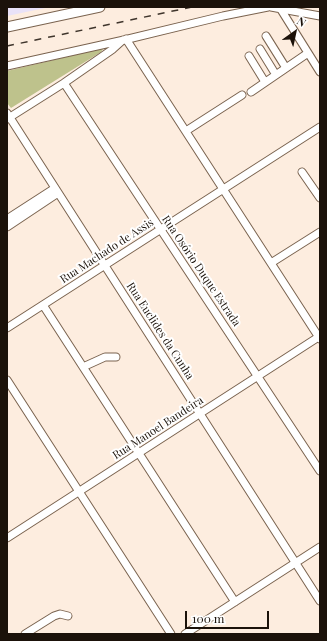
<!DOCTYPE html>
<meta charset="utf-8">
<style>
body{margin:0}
#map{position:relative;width:327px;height:641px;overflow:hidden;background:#fdeddf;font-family:"Playfair Display",serif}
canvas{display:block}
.frame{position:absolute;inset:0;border:8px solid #1b120a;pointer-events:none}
.north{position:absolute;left:275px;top:12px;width:40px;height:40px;-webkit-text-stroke:3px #fff;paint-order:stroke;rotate:33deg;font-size:11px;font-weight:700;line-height:16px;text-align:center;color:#1b120a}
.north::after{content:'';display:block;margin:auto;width:14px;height:18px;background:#1b120a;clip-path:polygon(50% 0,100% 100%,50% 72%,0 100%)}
.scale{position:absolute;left:185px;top:611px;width:84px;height:18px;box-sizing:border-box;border:2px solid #1b120a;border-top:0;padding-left:5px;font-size:12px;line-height:14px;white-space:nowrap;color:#1b120a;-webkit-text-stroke:3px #fff;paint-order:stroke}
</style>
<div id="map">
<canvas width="327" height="641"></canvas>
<div class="frame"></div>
<div class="north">N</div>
<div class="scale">100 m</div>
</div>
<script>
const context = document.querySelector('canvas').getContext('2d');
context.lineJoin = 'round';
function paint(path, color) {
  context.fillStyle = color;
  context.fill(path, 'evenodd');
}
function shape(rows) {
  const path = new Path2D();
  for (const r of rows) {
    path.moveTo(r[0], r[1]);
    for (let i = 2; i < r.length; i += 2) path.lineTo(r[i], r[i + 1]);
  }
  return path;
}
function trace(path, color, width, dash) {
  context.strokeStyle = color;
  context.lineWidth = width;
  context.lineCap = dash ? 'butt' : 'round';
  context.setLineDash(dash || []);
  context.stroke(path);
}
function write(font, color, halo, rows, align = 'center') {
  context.font = font + ' "Playfair Display",serif';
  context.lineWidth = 4;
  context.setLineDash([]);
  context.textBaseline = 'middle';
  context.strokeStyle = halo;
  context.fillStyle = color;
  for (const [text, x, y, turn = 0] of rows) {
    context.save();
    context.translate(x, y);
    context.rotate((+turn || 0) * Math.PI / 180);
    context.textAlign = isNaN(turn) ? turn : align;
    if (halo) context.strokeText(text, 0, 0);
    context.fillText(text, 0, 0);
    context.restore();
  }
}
paint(shape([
 [7,7,50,7,7,16]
]), '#e9e2f8');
paint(shape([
 [100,49,103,49,101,52,11,108,7,103,7,71]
]), '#bec28c');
const minor = shape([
 [271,7,320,16],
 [280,8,320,72],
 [266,36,286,68],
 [126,39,320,339],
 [260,49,276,75],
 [249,56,265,82],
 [7,66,124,40,223,16,268,7],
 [64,83,320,471],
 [251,92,308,53],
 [7,113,320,601],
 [7,119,64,83,113,49,123,40],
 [186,131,242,95],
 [302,172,320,198],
 [7,219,55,188],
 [7,227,58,193],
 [271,263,320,232],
 [43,305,235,602],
 [7,328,320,127],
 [83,367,105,357,116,357],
 [7,380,171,634],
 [7,538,320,336],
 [25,634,54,616,60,614,68,616],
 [185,634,320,547]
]);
const major = shape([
 [7,27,100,7]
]);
trace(minor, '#7a634f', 9);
trace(major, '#7a634f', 11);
trace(minor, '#fff', 7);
trace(major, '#fff', 9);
trace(shape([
 [7,46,192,7]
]), '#3f352c', 1.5, [7, 7]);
write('11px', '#1b120a', '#fff', [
 ["Rua Machado de Assis",107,251,-33],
 ["Rua Osório Duque Estrada",201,271,56],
 ["Rua Euclides da Cunha",160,331,57],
 ["Rua Manoel Bandeira",158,428,-33]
]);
</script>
